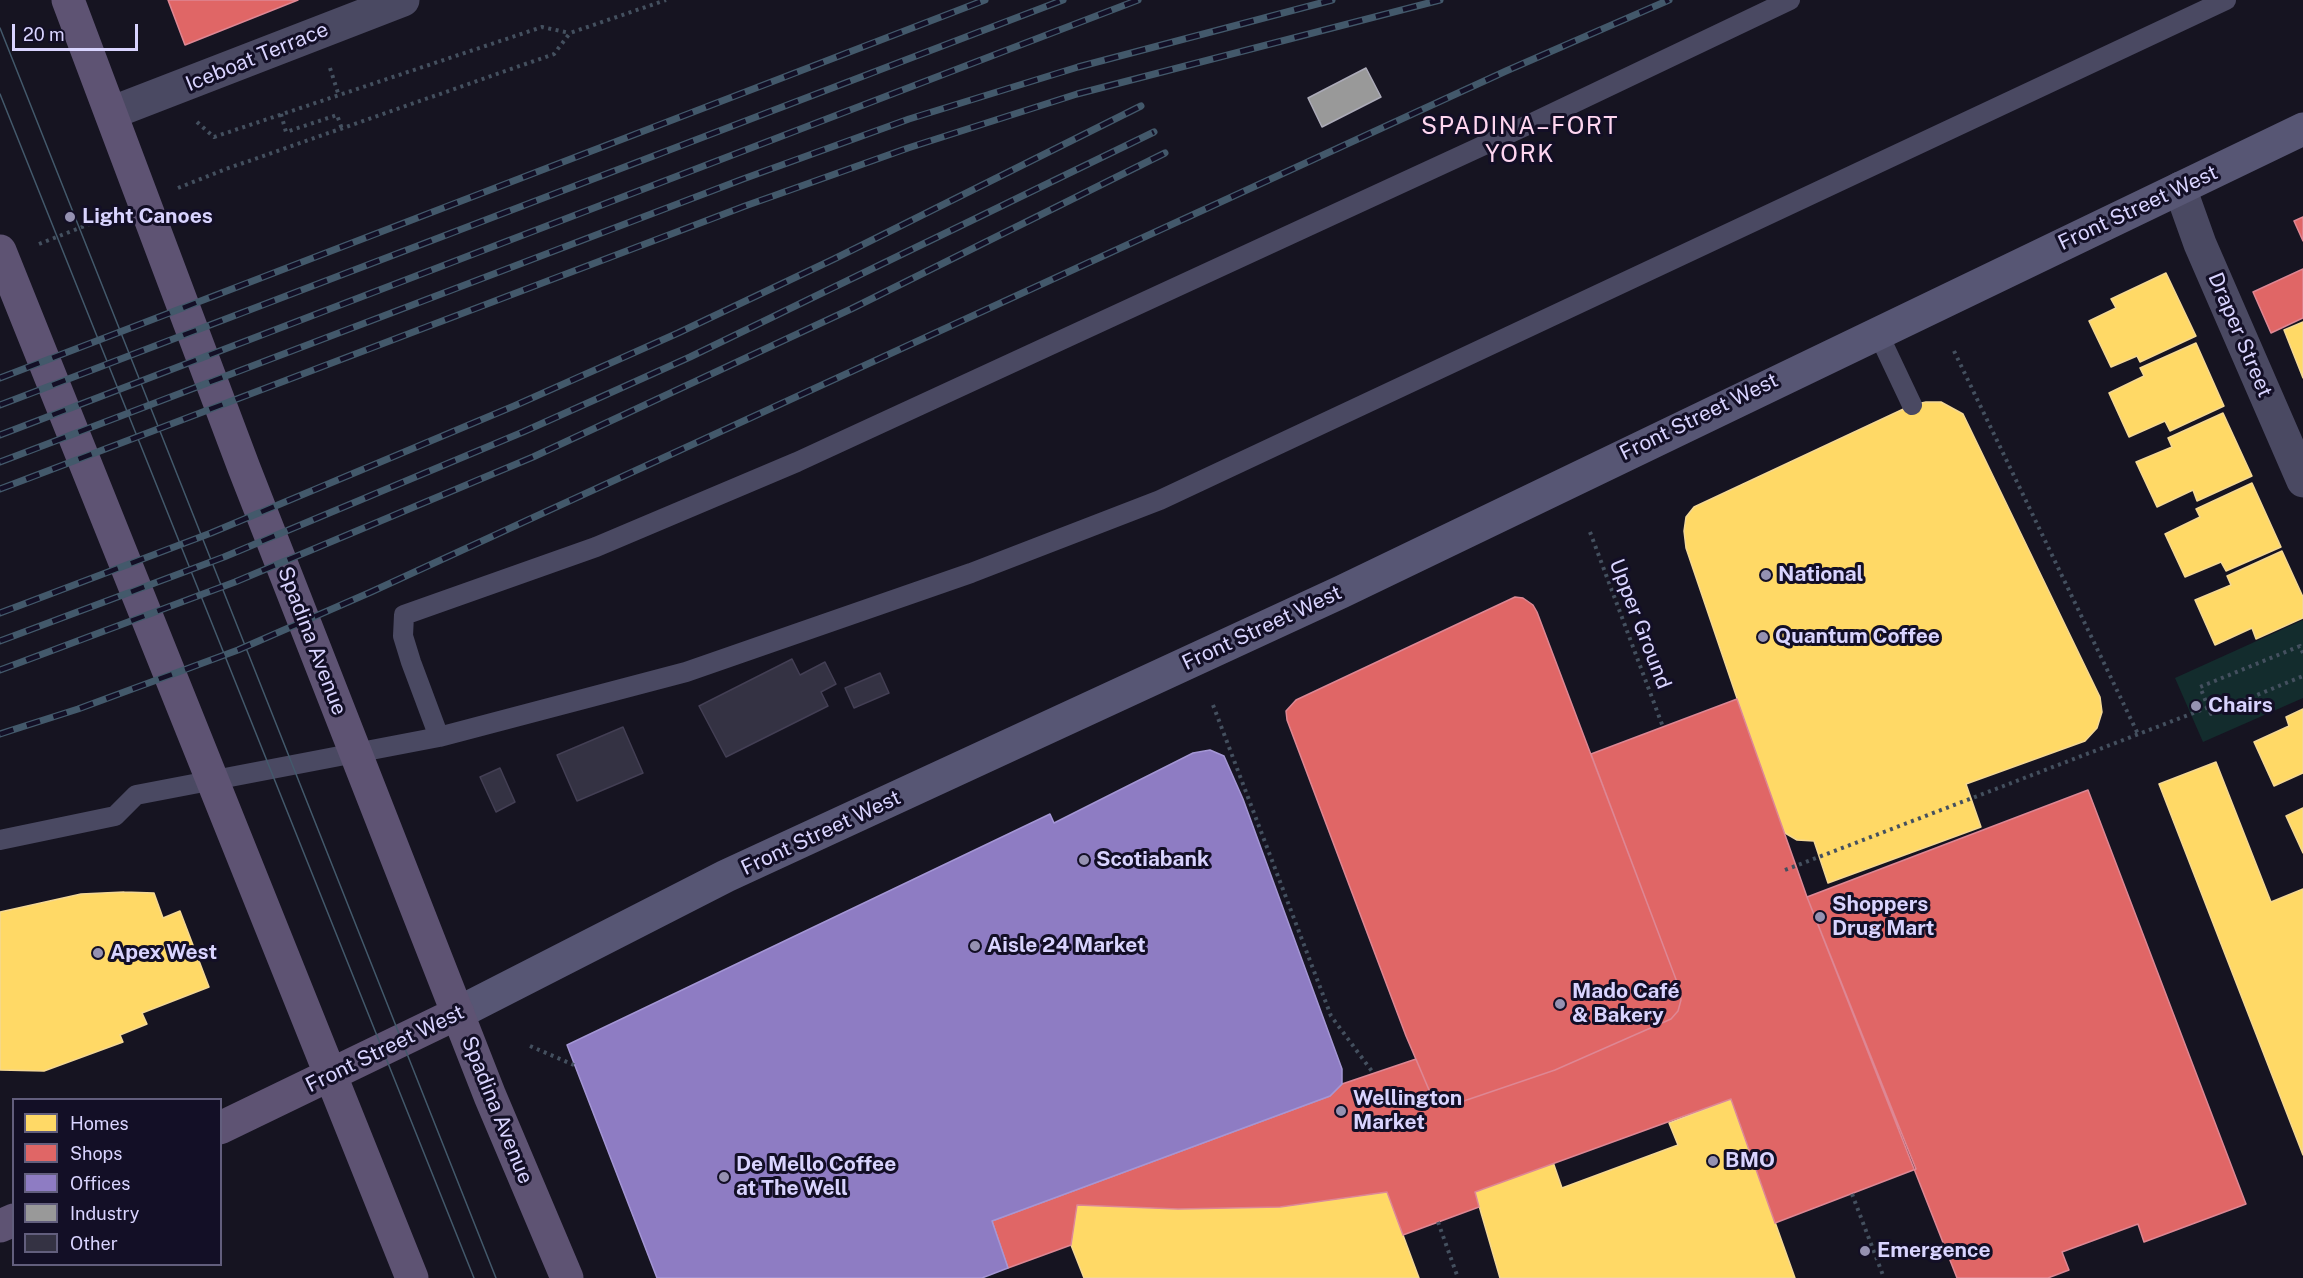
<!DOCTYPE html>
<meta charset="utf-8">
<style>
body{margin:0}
#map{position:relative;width:2303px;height:1278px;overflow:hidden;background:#161421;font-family:"Public Sans",sans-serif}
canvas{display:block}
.legend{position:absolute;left:12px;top:1098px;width:210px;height:168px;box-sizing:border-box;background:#130f26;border:2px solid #625e7d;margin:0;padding:8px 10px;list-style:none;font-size:18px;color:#d9d4ff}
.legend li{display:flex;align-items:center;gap:12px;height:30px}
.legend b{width:30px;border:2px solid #625e7d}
.scale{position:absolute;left:12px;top:24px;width:126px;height:27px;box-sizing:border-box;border:3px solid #d9d4ff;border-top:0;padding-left:8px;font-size:18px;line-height:21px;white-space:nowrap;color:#d9d4ff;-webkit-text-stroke:4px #130f26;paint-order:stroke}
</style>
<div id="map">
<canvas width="2303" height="1278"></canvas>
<ul class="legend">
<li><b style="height:16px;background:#ffd966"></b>Homes</li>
<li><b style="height:16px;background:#e06666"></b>Shops</li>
<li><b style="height:16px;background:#8e7cc3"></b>Offices</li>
<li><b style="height:16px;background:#999"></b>Industry</li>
<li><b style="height:16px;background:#343243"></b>Other</li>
</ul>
<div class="scale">20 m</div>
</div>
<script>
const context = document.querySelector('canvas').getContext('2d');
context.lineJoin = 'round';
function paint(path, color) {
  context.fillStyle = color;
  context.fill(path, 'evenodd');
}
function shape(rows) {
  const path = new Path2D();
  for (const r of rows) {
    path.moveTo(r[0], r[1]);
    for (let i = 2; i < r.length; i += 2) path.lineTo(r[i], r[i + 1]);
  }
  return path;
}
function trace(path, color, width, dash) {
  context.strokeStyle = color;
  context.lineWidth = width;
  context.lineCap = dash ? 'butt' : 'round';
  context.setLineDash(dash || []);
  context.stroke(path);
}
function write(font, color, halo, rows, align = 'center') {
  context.font = font + ' "Public Sans",sans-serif';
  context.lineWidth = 6;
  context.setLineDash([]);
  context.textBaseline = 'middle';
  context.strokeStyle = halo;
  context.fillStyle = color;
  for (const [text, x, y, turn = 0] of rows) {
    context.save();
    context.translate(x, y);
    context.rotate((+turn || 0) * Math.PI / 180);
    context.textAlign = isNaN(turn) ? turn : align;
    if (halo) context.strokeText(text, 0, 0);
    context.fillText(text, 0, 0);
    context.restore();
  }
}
paint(shape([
 [2303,620,2303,698,2203,742,2175,678]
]), '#132c2d');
const homes = shape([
 [2166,273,2196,336,2140,362,2137,356,2111,367,2089,321,2116,308,2111,299,2166,273],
 [2303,322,2303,378,2284,330,2303,322],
 [2196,343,2224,406,2170,431,2165,421,2129,437,2109,393,2144,376,2140,368,2196,343],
 [1926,402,1941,402,1963,414,2100,697,2102,712,2097,728,2085,741,1966,784,1981,827,1828,883,1814,841,1797,840,1785,833,1778,819,1686,548,1684,531,1686,517,1694,507,1912,405,1926,402],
 [2223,413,2252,476,2197,501,2193,490,2157,507,2136,462,2172,447,2168,438,2223,413],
 [2252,483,2281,547,2226,571,2221,562,2185,577,2165,534,2200,517,2196,509,2252,483],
 [2282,551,2303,597,2303,618,2256,639,2252,628,2215,645,2195,600,2231,585,2227,576,2282,551],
 [2303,709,2303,773,2274,786,2254,742,2289,726,2286,717,2303,709],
 [2216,762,2271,902,2303,889,2303,1155,2159,784,2216,762],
 [2303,808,2303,853,2286,816,2303,808],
 [124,892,154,893,163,918,180,911,209,987,142,1013,147,1024,120,1035,123,1042,44,1071,0,1070,0,912,81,894,124,892],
 [1731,1099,1795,1278,1500,1278,1475,1192,1553,1162,1562,1188,1678,1145,1669,1123,1731,1099],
 [1387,1192,1419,1278,1084,1278,1071,1245,1077,1205,1178,1209,1280,1207,1387,1192]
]);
paint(homes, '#ffd966');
trace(homes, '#f4d894', 1.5);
const shops = shape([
 [168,0,298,0,185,45,168,0],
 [2303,217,2303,241,2294,221,2303,217],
 [2303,269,2303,318,2271,333,2253,292,2303,269],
 [1515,597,1523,598,1533,605,1537,612,1680,990,1681,1000,1678,1011,1671,1019,1555,1070,1455,1104,1442,1105,1432,1097,1406,1036,1287,720,1286,711,1296,700,1515,597],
 [1737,699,1807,897,1916,1169,1775,1223,1731,1099,1475,1192,1479,1207,1403,1235,1387,1192,1280,1207,1178,1209,1077,1205,1071,1245,1008,1268,992,1221,1330,1096,1342,1084,1416,1059,1432,1097,1442,1105,1455,1104,1555,1070,1671,1019,1678,1011,1681,1000,1680,990,1591,754,1737,699],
 [2088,790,2246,1204,2144,1242,2138,1224,2062,1252,2069,1270,2048,1278,1957,1278,1807,897,2088,790]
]);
paint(shops, '#e06666');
trace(shops, '#de8794', 1.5);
const offices = shape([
 [1210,750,1224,756,1243,799,1342,1069,1342,1084,1330,1096,992,1221,1008,1268,982,1278,657,1278,567,1045,1050,814,1054,823,1193,753,1210,750]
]);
paint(offices, '#8e7cc3');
trace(offices, '#a496d5', 1.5);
const industry = shape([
 [1366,68,1381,97,1322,127,1308,98,1366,68]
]);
paint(industry, '#999');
trace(industry, '#acabb8', 1.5);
const building = shape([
 [792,659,800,675,825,662,836,684,821,692,828,706,726,757,699,706,792,659],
 [880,673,889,693,854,708,845,688,880,673],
 [623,727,643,773,577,801,557,755,623,727],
 [500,768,515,802,496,812,480,777,500,768]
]);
paint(building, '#343243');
trace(building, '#433f54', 1.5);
trace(shape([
 [330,68,339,96],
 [281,114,286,132,337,115,342,129],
 [197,122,214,137,542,27,570,33],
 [178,188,226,169,554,54,570,33,666,0],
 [39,244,110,216],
 [1954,351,2138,734],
 [1590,532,1663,727],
 [2303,653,2300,646,2200,687,2211,714,2303,676],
 [1213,705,1331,1016,1374,1074],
 [1785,870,2209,707],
 [530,1046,574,1065],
 [1852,1194,1884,1278],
 [1438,1222,1458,1278]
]), '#44505f', 4, [3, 4.5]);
trace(shape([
 [1877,331,1912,405],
 [439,737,411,662,403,636,404,615,596,547,797,462,1532,123,1790,0],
 [0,840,115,816,136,795,439,737,686,672,971,573,1160,500,2226,0]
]), '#4a4962', 20);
trace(shape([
 [111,113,403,0],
 [2180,188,2200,244,2303,481]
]), '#4a4962', 33);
trace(shape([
 [458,1013,726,876,1341,592,2303,129]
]), '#575674', 33);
trace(shape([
 [68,0,244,468,490,1096,567,1278],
 [0,251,412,1278],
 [220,1128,458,1013],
 [0,1226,14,1220]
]), '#5e5373', 33);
trace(shape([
 [0,28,496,1278],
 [0,94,474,1278]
]), '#43596b', 1.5);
const rail = shape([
 [0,378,985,0],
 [0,405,1063,0],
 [0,435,1138,0],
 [0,462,743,179,909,119,1078,67,1332,0],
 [0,489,745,206,908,148,1077,94,1440,0],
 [0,613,211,533,514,406,678,333,834,259,1141,106],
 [0,641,224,557,523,432,690,357,1154,132],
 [0,670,235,582,533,457,851,309,1165,153],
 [0,734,78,709,238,650,371,592,1506,71,1669,0]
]);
trace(rail, '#43596b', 7);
trace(rail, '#130f26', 4.5, [14]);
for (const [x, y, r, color] of [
 [70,217,6,"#9591b1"],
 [1766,575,6,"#9591b1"],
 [1763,637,6,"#9591b1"],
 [2196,706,6,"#9591b1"],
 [1084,860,6,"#9591b1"],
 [1820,917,6,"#9591b1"],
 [975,946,6,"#9591b1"],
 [98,953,6,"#9591b1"],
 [1560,1004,6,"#9591b1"],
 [1341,1111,6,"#9591b1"],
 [1713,1161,6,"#9591b1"],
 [724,1177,6,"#9591b1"],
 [1865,1251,6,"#9591b1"]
]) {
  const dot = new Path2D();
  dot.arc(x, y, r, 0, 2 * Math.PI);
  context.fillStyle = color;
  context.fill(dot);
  trace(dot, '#130f26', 2);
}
write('21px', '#d9d4ff', '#130f26', [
 ["Iceboat Terrace",257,57,-22],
 ["Front Street West",2138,208,-25],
 ["Draper Street",2240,335,67],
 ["Front Street West",1699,417,-26],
 ["Upper Ground",1640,624,69],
 ["Front Street West",1262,628,-25],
 ["Spadina Avenue",312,641,69],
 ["Front Street West",821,833,-25],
 ["Front Street West",385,1049,-26],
 ["Spadina Avenue",497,1110,68]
]);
write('bold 21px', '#d9d4ff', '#130f26', [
 ["Light Canoes",82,217],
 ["National",1778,575],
 ["Quantum Coffee",1775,637],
 ["Chairs",2208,706],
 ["Scotiabank",1096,860],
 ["Shoppers",1832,905],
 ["Drug Mart",1832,929],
 ["Aisle 24 Market",987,946],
 ["Apex West",110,953],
 ["Mado Café",1572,992],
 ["& Bakery",1572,1016],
 ["Wellington",1353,1099],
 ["Market",1353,1123],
 ["BMO",1725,1161],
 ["De Mello Coffee",736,1165],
 ["at The Well",736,1189],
 ["Emergence",1877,1251]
], 'left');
context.letterSpacing = '1.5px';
write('24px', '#ffd6f0', '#130f26', [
 ["SPADINA–FORT",1520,127],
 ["YORK",1520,155]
]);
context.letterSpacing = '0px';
</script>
